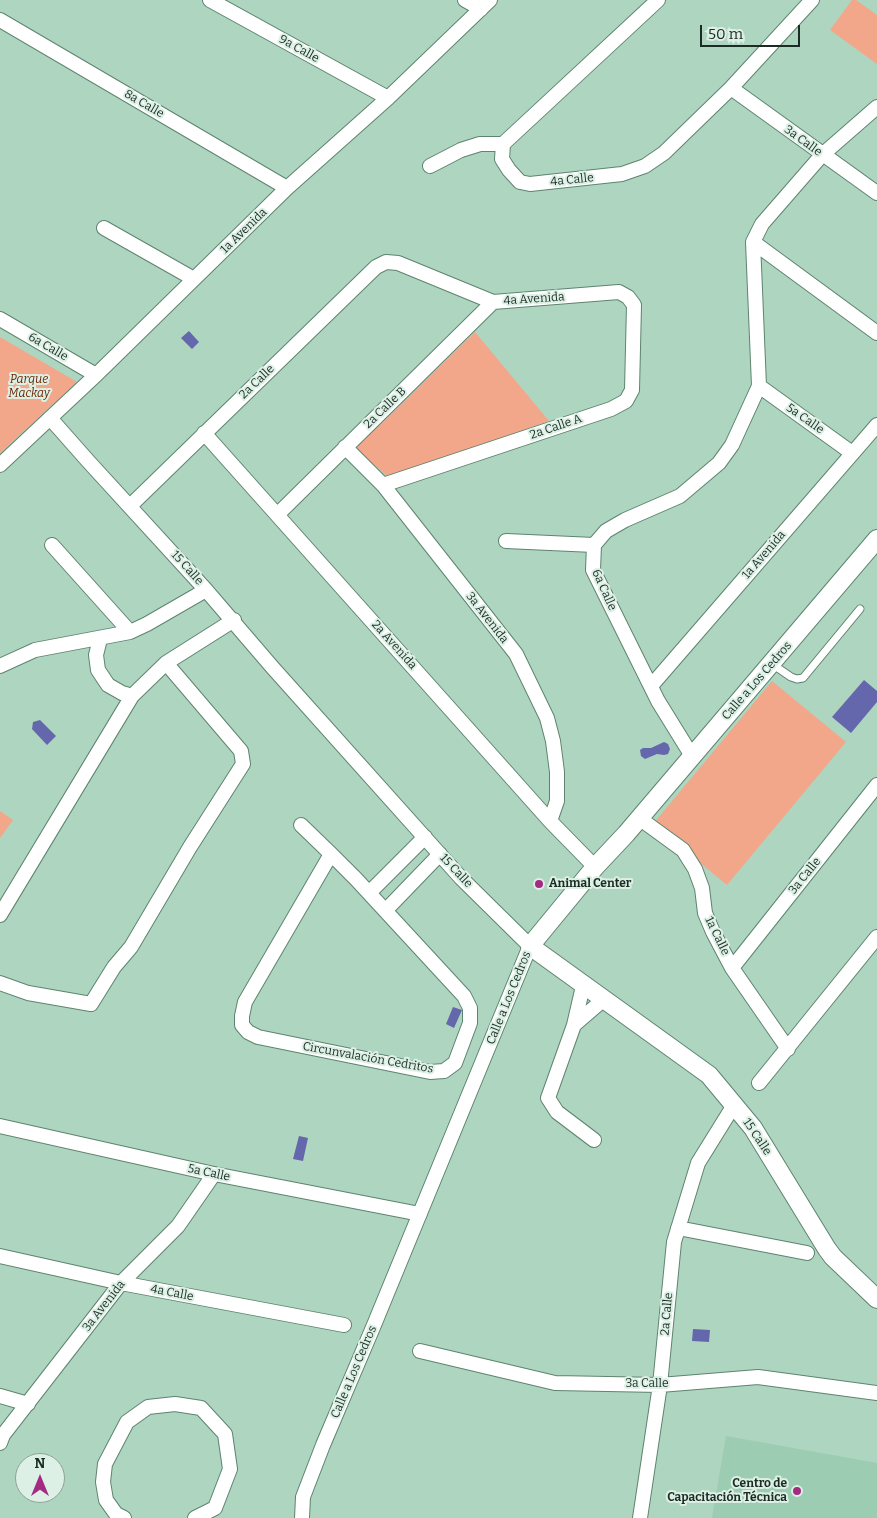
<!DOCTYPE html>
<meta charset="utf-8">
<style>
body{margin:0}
#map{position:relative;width:877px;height:1518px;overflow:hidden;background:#add5bf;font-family:Bitter,serif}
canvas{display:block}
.north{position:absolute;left:15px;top:1453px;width:50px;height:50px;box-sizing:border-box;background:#dcf0e5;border:1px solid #8fa298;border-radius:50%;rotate:0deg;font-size:14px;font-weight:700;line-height:20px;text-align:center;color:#1c2c24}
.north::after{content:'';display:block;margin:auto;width:18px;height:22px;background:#a32b82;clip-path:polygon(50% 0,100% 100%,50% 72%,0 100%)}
.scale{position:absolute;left:700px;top:25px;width:100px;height:22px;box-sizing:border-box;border:2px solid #1c2c24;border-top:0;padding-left:6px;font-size:15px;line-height:18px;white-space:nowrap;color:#1c2c24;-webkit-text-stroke:4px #dcf0e5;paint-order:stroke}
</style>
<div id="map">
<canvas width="877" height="1518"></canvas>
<div class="north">N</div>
<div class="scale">50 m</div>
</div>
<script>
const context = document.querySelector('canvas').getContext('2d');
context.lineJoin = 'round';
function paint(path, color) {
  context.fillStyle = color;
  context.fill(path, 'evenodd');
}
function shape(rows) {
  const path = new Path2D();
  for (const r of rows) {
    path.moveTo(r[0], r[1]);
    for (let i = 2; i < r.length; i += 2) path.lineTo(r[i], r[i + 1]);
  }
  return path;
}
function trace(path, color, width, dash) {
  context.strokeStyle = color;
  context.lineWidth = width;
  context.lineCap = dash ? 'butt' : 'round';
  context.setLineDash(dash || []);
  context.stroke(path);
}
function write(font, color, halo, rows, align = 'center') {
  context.font = font + ' Bitter,serif';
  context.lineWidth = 4;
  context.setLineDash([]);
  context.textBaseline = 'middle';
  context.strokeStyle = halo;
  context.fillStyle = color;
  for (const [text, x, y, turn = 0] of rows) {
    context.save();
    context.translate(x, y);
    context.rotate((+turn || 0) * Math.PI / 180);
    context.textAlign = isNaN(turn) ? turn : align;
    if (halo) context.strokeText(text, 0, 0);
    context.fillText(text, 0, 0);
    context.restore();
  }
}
paint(shape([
 [726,1436,877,1463,877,1518,712,1518]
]), '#9cccb2');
paint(shape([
 [852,0,856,0,877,15,877,64,830,30],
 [475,332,549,421,389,478,356,448],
 [0,337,77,382,0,453],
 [772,681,846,742,727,885,653,824],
 [0,811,13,820,0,838]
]), '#f3a78a');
paint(shape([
 [189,331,199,342,192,349,181,338],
 [864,680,877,691,877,702,851,733,832,717],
 [40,720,56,736,47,745,32,729,33,722],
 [664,742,668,744,670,749,668,754,664,755,657,754,645,759,641,756,640,750,643,748,651,748],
 [453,1007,462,1010,454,1028,446,1024],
 [299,1136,308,1138,303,1161,293,1159],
 [693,1329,710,1330,709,1342,692,1341]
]), '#6567ac');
const service = shape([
 [772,664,791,677,797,679,803,678,860,609]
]);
const minor = shape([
 [210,0,388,98],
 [465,0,481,9],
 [0,20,287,188],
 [731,88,877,193],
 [503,144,502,159,509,170,520,182,530,184,622,174,645,166,664,153,731,88,812,0],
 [430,166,461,150,480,144,503,144,658,0],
 [104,228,194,279],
 [753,242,877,333],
 [0,319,96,375],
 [759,386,852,453],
 [50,418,88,461,206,590,273,668,461,878,530,946,374,1325,323,1445,303,1497,302,1518],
 [204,433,550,821,595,867],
 [345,447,383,485,516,654,547,718,553,741,557,772,557,801,550,821],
 [0,465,96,375,287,188,388,98,490,0],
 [130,506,376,267,386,262,398,263,493,302,619,292,628,297,634,305,632,390,626,401,611,409,383,485],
 [278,514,493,302],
 [506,541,594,545],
 [52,545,130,632],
 [594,545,606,531,625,520,680,496,719,463,732,445,759,386,753,242,762,224,822,155,877,107],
 [594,545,593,570,658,701,692,756],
 [100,639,96,655,98,670,108,685,122,693,132,696],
 [0,666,35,650,130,632,147,624,206,590],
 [651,686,877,425],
 [639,818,683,850,695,869,702,888,705,913,713,932,732,968,788,1049],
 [301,825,331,854,356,879,464,996,470,1008,470,1023,455,1063,444,1071,430,1072,258,1037,248,1032,242,1025,242,1016,245,1002,331,854],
 [369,893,425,837],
 [386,910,440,854],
 [0,915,132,696,166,663,234,620],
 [732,968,877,785],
 [0,983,28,993,91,1004,114,967,131,947,190,847,243,764,241,751,166,663],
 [583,986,574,1025,548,1098,557,1112,594,1140],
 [574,1025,603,1000],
 [759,1083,877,937],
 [0,1126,214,1174,420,1214],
 [678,1228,807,1253],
 [0,1256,121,1283,344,1325],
 [420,1351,555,1383,660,1385,758,1377,877,1393],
 [0,1396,28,1404],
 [0,1443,3,1435,121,1283,178,1226,214,1174],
 [124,1518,116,1514,106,1500,103,1482,105,1464,127,1422,148,1407,175,1404,201,1408,225,1434,230,1469,215,1508,195,1518],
 [640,1518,660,1385,674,1242,698,1163,734,1105]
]);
const tertiary = shape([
 [877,539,626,834,595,867,530,946,709,1075,753,1128,827,1249,833,1257,877,1299]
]);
trace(service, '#5e8470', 9);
trace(minor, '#5e8470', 16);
trace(tertiary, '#5e8470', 20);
trace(service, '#fff', 7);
trace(minor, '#fff', 14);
trace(tertiary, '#fff', 18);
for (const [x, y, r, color] of [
 [539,884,5,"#a32b82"],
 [797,1491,5,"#a32b82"]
]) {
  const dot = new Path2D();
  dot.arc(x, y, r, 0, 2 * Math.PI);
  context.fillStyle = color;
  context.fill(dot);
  trace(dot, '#dcf0e5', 2);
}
write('12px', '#1c2c24', '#dcf0e5', [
 ["9a Calle",299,49,29],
 ["8a Calle",144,104,30],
 ["3a Calle",803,141,36],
 ["4a Calle",572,180,-6],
 ["1a Avenida",244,231,-44],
 ["4a Avenida",534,299,-4],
 ["6a Calle",48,347,30],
 ["2a Calle",257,382,-44],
 ["2a Calle B",385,408,-44],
 ["5a Calle",805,419,35],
 ["2a Calle A",556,427,-19],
 ["1a Avenida",764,555,-49],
 ["15 Calle",187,568,48],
 ["6a Calle",604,590,66],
 ["3a Avenida",487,618,52],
 ["2a Avenida",394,645,48],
 ["Calle a Los Cedros",757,681,-49],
 ["15 Calle",456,871,47],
 ["3a Calle",805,876,-51],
 ["1a Calle",717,936,64],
 ["Calle a Los Cedros",509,998,-68],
 ["Circunvalación Cedritos",368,1058,10],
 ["15 Calle",757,1137,56],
 ["5a Calle",209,1173,12],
 ["4a Calle",172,1293,11],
 ["3a Avenida",104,1306,-52],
 ["2a Calle",667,1314,-85],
 ["Calle a Los Cedros",354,1372,-67],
 ["3a Calle",647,1384]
]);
write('italic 12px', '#6e2604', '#dcf0e5', [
 ["Parque",29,380],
 ["Mackay",29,394]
]);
write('bold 12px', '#1c2c24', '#dcf0e5', [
 ["Animal Center",549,884],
 ["Centro de",787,1484,"right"],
 ["Capacitación Técnica",787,1498,"right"]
], 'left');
</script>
